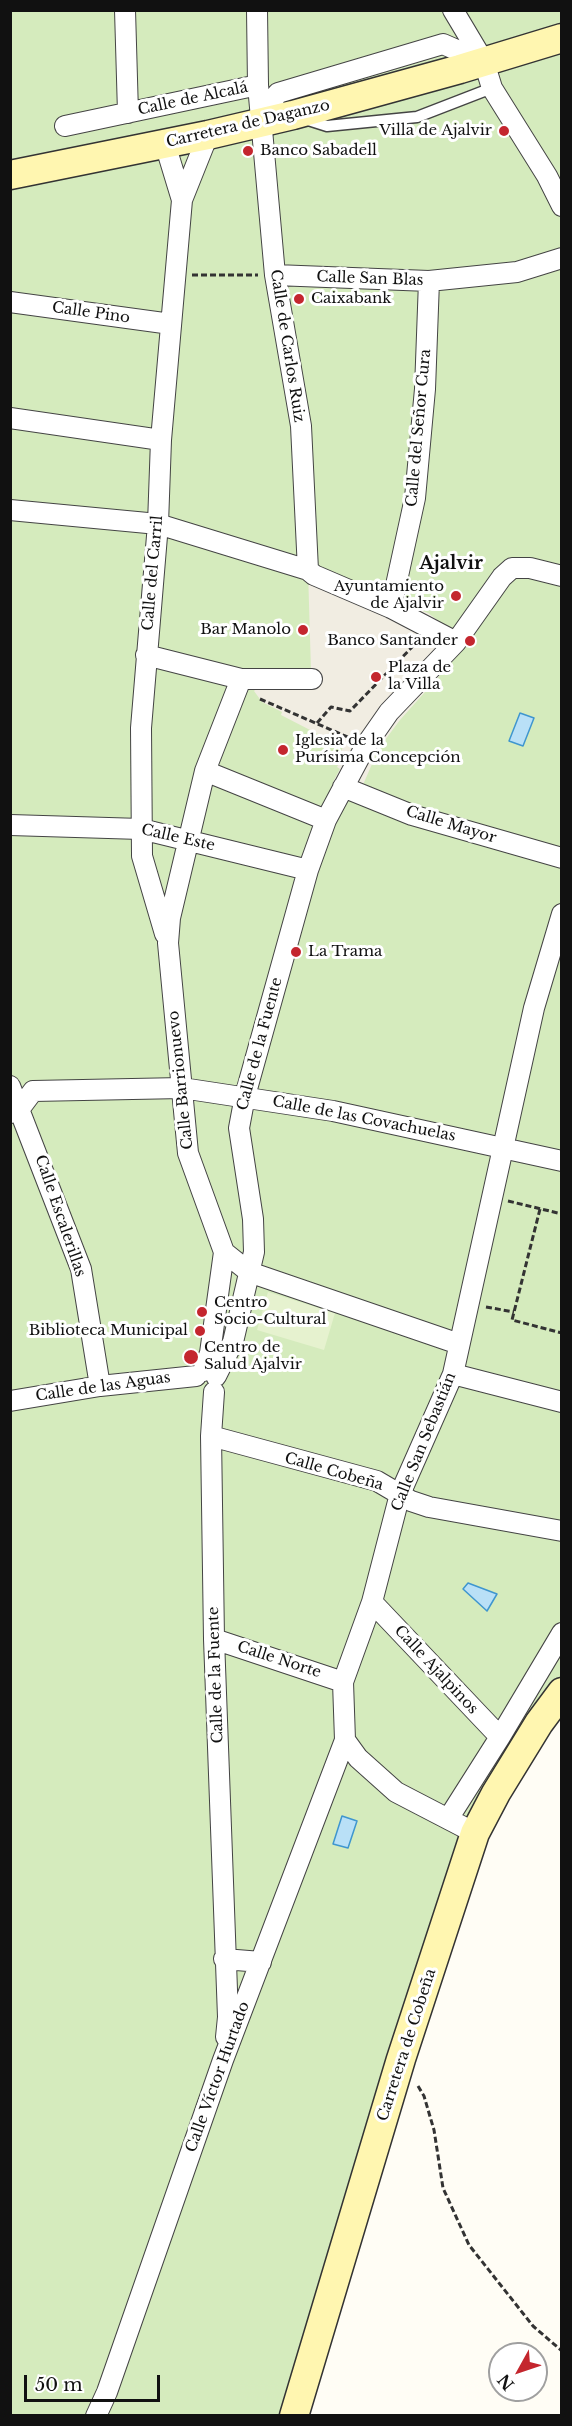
<!DOCTYPE html>
<meta charset="utf-8">
<style>
body{margin:0}
#map{position:relative;width:572px;height:2426px;overflow:hidden;background:#fffdf5;font-family:"Libre Baskerville",serif}
canvas{display:block}
.frame{position:absolute;inset:0;border:12px solid #111;pointer-events:none}
.north{position:absolute;left:488px;top:2342px;width:60px;height:60px;box-sizing:border-box;background:#fff;border:2px solid #a0a0a0;border-radius:50%;rotate:230deg;font-size:16px;font-weight:700;line-height:24px;text-align:center;color:#111}
.north::after{content:'';display:block;margin:auto;width:21px;height:27px;background:#c4262e;clip-path:polygon(50% 0,100% 100%,50% 72%,0 100%)}
.scale{position:absolute;left:24px;top:2375px;width:136px;height:27px;box-sizing:border-box;border:3px solid #111;border-top:0;padding-left:8px;font-size:18px;line-height:21px;white-space:nowrap;color:#111;-webkit-text-stroke:4px #fff;paint-order:stroke}
</style>
<div id="map">
<canvas width="572" height="2426"></canvas>
<div class="frame"></div>
<div class="north">N</div>
<div class="scale">50 m</div>
</div>
<script>
const context = document.querySelector('canvas').getContext('2d');
context.lineJoin = 'round';
function paint(path, color) {
  context.fillStyle = color;
  context.fill(path, 'evenodd');
}
function shape(rows) {
  const path = new Path2D();
  for (const r of rows) {
    path.moveTo(r[0], r[1]);
    for (let i = 2; i < r.length; i += 2) path.lineTo(r[i], r[i + 1]);
  }
  return path;
}
function trace(path, color, width, dash) {
  context.strokeStyle = color;
  context.lineWidth = width;
  context.lineCap = dash ? 'butt' : 'round';
  context.setLineDash(dash || []);
  context.stroke(path);
}
function write(font, color, halo, rows, align = 'center') {
  context.font = font + ' "Libre Baskerville",serif';
  context.lineWidth = 6;
  context.setLineDash([]);
  context.textBaseline = 'middle';
  context.strokeStyle = halo;
  context.fillStyle = color;
  for (const [text, x, y, turn = 0] of rows) {
    context.save();
    context.translate(x, y);
    context.rotate((+turn || 0) * Math.PI / 180);
    context.textAlign = isNaN(turn) ? turn : align;
    if (halo) context.strokeText(text, 0, 0);
    context.fillText(text, 0, 0);
    context.restore();
  }
}
paint(shape([
 [11,11,561,11,561,1699,494,1792,297,2415,11,2415]
]), '#d5ebbd');
paint(shape([
 [268,1292,335,1313,324,1350,257,1330]
]), '#e6f2cf');
paint(shape([
 [308,570,428,613,452,631,459,654,400,720,379,748,362,787,343,787,333,782,340,769,337,767,343,755,340,753,343,747,281,715,282,712,262,702,254,691,262,683,311,671]
]), '#f1ede2');
const water = shape([
 [520,713,534,718,523,746,509,741,520,713],
 [468,1583,497,1594,487,1611,463,1589,468,1583],
 [342,1816,357,1821,348,1848,333,1844,342,1816]
]);
paint(water, '#b9e0f7');
trace(water, '#3f96cf', 1.5);
const lane = shape([
 [305,119,327,126,417,117,492,88]
]);
const street = shape([
 [125,10,128,113],
 [257,10,258,85,275,275,301,426,308,570],
 [453,10,484,62,492,88,547,176,562,206],
 [262,114,278,93,443,44,484,62],
 [65,126,258,85],
 [165,144,182,200],
 [275,275,429,281,517,272,562,258],
 [10,302,171,324],
 [10,418,161,440],
 [10,510,158,524,308,570,314,575,391,608,456,642],
 [391,608,415,498,425,389,429,281],
 [146,655,241,679,205,771,170,918,168,943,188,1153,224,1252,249,1272,459,1344],
 [241,679,312,679],
 [205,771,326,820],
 [343,787,412,815,562,858],
 [10,825,141,829,308,870],
 [165,934,142,856,141,728,158,524,161,440,182,200,208,135],
 [10,1086,81,1269,100,1386],
 [10,1113,18,1111,33,1091,182,1088,333,1111,562,1161],
 [203,1371,210,1353,224,1252],
 [453,1374,562,1402],
 [216,1376,233,1342,254,1252,253,1219,239,1128,245,1096,308,870,326,820,366,745,389,712,456,642,502,577,512,568,530,568,562,576],
 [214,1392,211,1436,214,1639,228,2017,226,2037],
 [10,1401,100,1386,196,1376],
 [211,1436,377,1481,411,1501,429,1507,562,1531],
 [372,1602,500,1737,562,1633],
 [214,1639,343,1682],
 [448,1819,500,1737],
 [475,1833,396,1792,358,1758,345,1740,343,1682,372,1602,400,1494,453,1374,534,1008,562,914],
 [224,1959,261,1962],
 [96,2416,107,2392,223,2060,345,1740]
]);
const secondary = shape([
 [10,175,208,135,293,115,460,69,562,38],
 [294,2416,401,2059,475,1833,496,1793,539,1723,562,1692]
]);
trace(lane, '#444', 13);
trace(street, '#444', 22);
trace(secondary, '#333', 31);
trace(shape([
 [192,275,258,275],
 [260,699,350,738],
 [317,723,331,707,350,711,417,642],
 [508,1201,562,1214],
 [540,1209,512,1320,562,1333],
 [486,1307,514,1312],
 [418,2086,424,2096,434,2130,443,2188,469,2245,533,2326,562,2351]
]), '#333', 3, [6, 3]);
trace(lane, '#fff', 10);
trace(street, '#fff', 20);
trace(secondary, '#fff6b0', 28);
for (const [x, y, r, color] of [
 [504,131,6,"#c4262e"],
 [248,151,6,"#c4262e"],
 [299,299,6,"#c4262e"],
 [456,596,6,"#c4262e"],
 [303,630,6,"#c4262e"],
 [470,641,6,"#c4262e"],
 [376,677,6,"#c4262e"],
 [283,750,6,"#c4262e"],
 [296,952,6,"#c4262e"],
 [202,1312,6,"#c4262e"],
 [200,1331,6,"#c4262e"],
 [191,1357,8,"#c4262e"]
]) {
  const dot = new Path2D();
  dot.arc(x, y, r, 0, 2 * Math.PI);
  context.fillStyle = color;
  context.fill(dot);
  trace(dot, '#fff', 2);
}
write('15px', '#111', '#fff', [
 ["Calle de Alcalá",193,99,-12],
 ["Carretera de Daganzo",248,124,-13],
 ["Calle San Blas",370,279,2],
 ["Calle Pino",91,313,8],
 ["Calle de Carlos Ruiz",287,346,81],
 ["Calle del Señor Cura",419,428,-85],
 ["Calle del Carril",153,573,-85],
 ["Calle Mayor",451,825,17],
 ["Calle Este",178,838,13],
 ["Calle de la Fuente",260,1044,-75],
 ["Calle Barrionuevo",181,1080,-96],
 ["Calle de las Covachuelas",364,1119,11],
 ["Calle Escalerillas",60,1216,71],
 ["Calle de las Aguas",103,1387,-8],
 ["Calle San Sebastián",424,1442,-68],
 ["Calle Cobeña",334,1472,16],
 ["Calle Norte",279,1660,18],
 ["Calle Ajalpinos",436,1670,47],
 ["Calle de la Fuente",216,1675,-92],
 ["Carretera de Cobeña",407,2045,-72],
 ["Calle Víctor Hurtado",218,2077,-70]
]);
write('15px', '#111', '#fff', [
 ["Villa de Ajalvir",492,131,"right"],
 ["Banco Sabadell",260,151],
 ["Caixabank",311,299],
 ["Ayuntamiento",444,587,"right"],
 ["de Ajalvir",444,604,"right"],
 ["Bar Manolo",291,630,"right"],
 ["Banco Santander",458,641,"right"],
 ["Plaza de",388,668],
 ["la Villa",388,685],
 ["Iglesia de la",295,741],
 ["Purísima Concepción",295,758],
 ["La Trama",308,952],
 ["Centro",214,1303],
 ["Socio-Cultural",214,1320],
 ["Biblioteca Municipal",188,1331,"right"],
 ["Centro de",204,1348],
 ["Salud Ajalvir",204,1365]
], 'left');
write('bold 18px', '#111', '#fff', [
 ["Ajalvir",451,564]
]);
</script>
